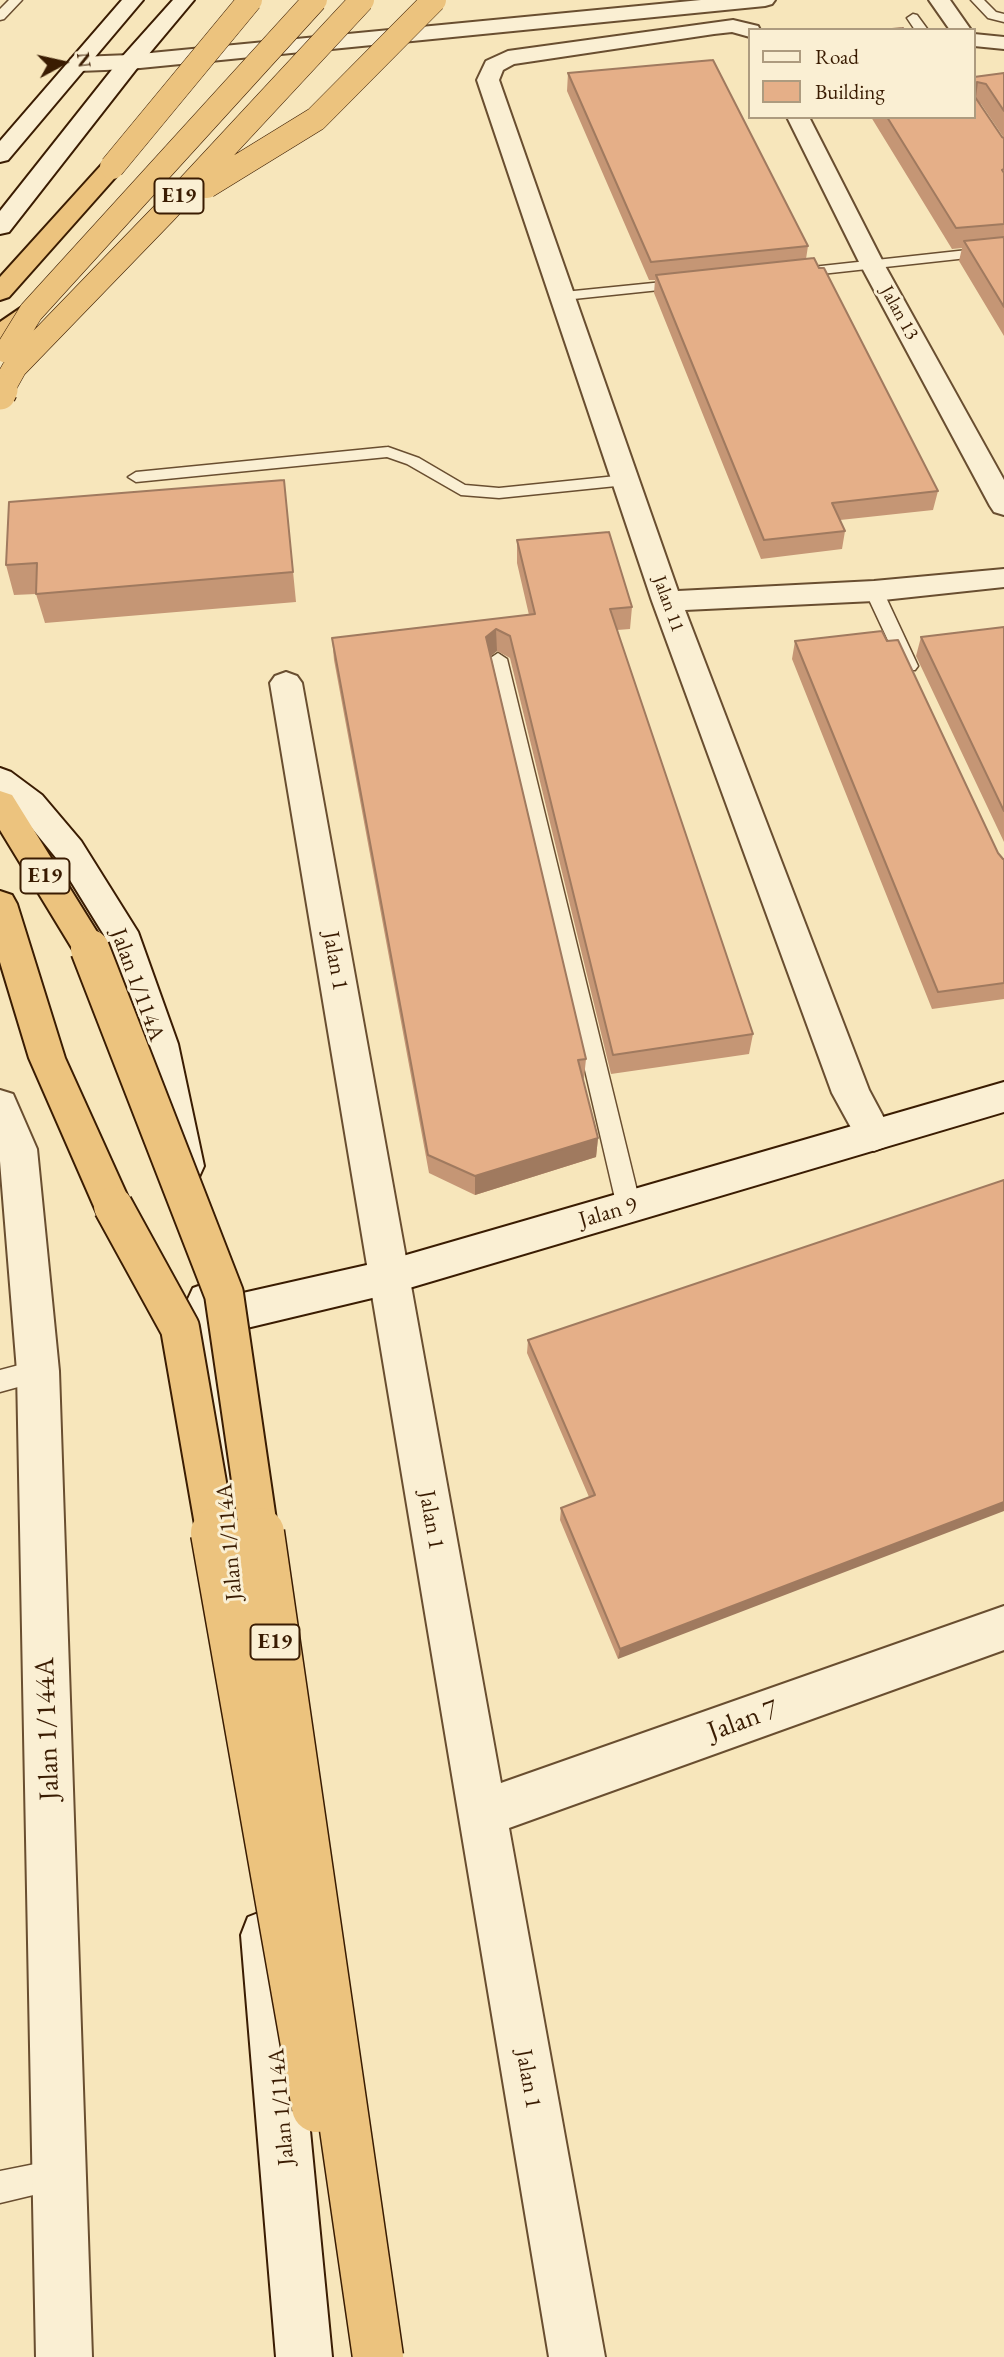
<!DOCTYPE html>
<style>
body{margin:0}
#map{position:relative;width:1004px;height:2357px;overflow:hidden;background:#f7e6bb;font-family:"EB Garamond",serif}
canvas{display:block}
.legend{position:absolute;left:748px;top:28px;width:228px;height:91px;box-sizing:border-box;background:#faefd3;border:2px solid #ad9b7f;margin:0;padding:9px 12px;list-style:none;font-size:21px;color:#3a1c02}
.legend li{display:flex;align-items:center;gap:14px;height:35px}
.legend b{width:35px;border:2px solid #ad9b7f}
.north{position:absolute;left:28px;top:28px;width:70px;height:70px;-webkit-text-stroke:5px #faefd3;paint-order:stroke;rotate:82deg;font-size:19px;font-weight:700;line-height:28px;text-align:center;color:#3a1c02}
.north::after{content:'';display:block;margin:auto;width:24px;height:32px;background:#3a1c02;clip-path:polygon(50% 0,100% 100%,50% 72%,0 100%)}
</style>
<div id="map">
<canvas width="1004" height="2357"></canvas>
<ul class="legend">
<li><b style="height:9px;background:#faefd3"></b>Road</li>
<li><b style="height:19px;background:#e5af88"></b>Building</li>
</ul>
<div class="north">N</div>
</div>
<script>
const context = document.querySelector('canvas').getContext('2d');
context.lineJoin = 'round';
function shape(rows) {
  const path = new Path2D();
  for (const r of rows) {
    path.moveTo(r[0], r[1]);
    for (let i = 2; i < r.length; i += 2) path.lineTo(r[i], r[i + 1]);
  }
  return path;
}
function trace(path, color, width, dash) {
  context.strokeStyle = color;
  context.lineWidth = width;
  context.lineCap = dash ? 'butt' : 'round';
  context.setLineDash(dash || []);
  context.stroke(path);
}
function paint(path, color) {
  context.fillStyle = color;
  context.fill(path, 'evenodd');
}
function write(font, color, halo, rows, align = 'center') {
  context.font = font + ' "EB Garamond",serif';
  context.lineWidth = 6;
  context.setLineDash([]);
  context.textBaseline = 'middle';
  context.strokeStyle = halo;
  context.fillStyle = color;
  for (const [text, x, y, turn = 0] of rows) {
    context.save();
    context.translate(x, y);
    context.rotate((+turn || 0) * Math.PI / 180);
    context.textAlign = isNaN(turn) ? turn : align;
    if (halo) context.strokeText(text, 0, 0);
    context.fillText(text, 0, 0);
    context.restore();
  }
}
const lane = shape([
 [9,0,22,0,4,19,0,20,0,9,9,0],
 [971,0,984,0,996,12,1004,14,1004,22,988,18,971,0],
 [913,14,917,15,928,30,915,30,907,18,913,14],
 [1004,246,1004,254,794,277,787,273,794,269,1004,246],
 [683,280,688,281,690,284,688,287,564,300,557,296,564,292,683,280],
 [388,447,419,458,465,485,499,488,626,475,634,480,626,485,499,498,461,495,407,464,387,457,136,482,128,477,136,472,388,447],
 [874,585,883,591,918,666,915,670,903,670,900,666,865,591,874,585],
 [498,653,507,659,641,1207,637,1214,629,1217,621,1214,617,1207,489,659,498,653],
 [38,1360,47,1363,50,1371,47,1379,0,1392,0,1370,38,1360],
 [60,2159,71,2164,76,2175,71,2186,0,2203,0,2171,60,2159]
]);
const street = shape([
 [701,0,775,0,772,4,765,6,130,69,79,71,71,69,68,64,71,59,79,57,130,55,701,0],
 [929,0,950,0,971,30,950,30,929,0],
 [733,20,758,26,760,30,750,30,750,37,732,32,714,34,514,64,503,70,499,80,678,591,874,581,1004,569,1004,587,874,601,685,610,869,1090,893,1135,887,1146,874,1151,861,1146,832,1093,652,601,477,80,486,61,508,51,733,20],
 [974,34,1004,37,1004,49,974,46,974,34],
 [787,117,809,117,884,264,1004,480,1004,515,994,512,990,506,860,264,787,117],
 [286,672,297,676,302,683,501,1783,1004,1606,1004,1650,509,1828,605,2357,549,2357,270,683,275,676,286,672],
 [0,1090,13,1094,37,1149,59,1371,92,2357,36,2357,17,1371,0,1161,0,1090]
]);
const secondary = shape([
 [122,0,143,0,8,160,0,162,0,141,122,0],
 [173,0,194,0,138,67,9,232,0,234,0,211,122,57,173,0],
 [0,768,11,772,42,795,81,841,138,932,178,1044,204,1166,199,1177,185,1182,171,1177,166,1166,142,1044,104,935,57,859,18,811,0,797,0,768],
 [1004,1082,1004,1112,389,1294,230,1332,250,1516,243,1531,228,1537,213,1531,206,1516,187,1301,193,1288,207,1283,221,1288,225,1297,389,1260,1004,1082],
 [266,1910,284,1917,291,1935,332,2357,276,2357,241,1935,248,1917,266,1910]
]);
const highway = shape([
 [112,160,120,162,124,167,120,172,9,297,0,300,0,277,104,162,112,160],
 [31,304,40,307,44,312,40,317,9,339,0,342,0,322,22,307,31,304],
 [0,791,12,795,102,940,108,949,102,958,90,962,78,958,0,830,0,791],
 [0,891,12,895,17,904,65,1058,132,1206,127,1218,113,1222,99,1218,29,1058,0,962,0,891]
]);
trace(lane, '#694e30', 3);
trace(street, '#694e30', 4);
trace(secondary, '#3a1c02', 4);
trace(highway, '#3a1c02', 4);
paint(lane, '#faefd3');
paint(street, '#faefd3');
paint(secondary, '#faefd3');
paint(highway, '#ecc37e');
const highwayBridgeFar3 = shape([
 [112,167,250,0],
 [207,186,316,119,434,0],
 [7,351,31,312,315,0],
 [1,392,15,367,165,212,362,0]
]);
const highwayBridgeFar2 = shape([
 [0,394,2,390]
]);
const highwayBridgeFar1 = shape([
 [90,949,224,1294,259,1535],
 [113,1206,180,1328,216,1535]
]);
const highwayBridge = shape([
 [216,1533,317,2107],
 [259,1533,378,2357]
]);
trace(highwayBridgeFar3, '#3a1c02', 25, []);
trace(highwayBridgeFar2, '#3a1c02', 33, []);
trace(highwayBridgeFar1, '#3a1c02', 42, []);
trace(highwayBridge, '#3a1c02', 53, []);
trace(highwayBridgeFar3, '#ecc37e', 24);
trace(highwayBridgeFar2, '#ecc37e', 31);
trace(highwayBridgeFar1, '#ecc37e', 38);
trace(highwayBridge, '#ecc37e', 50);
paint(shape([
 [568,73,808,246,806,259,938,491,933,510,840,520,845,531,842,549,761,559,654,293,655,280,649,280,567,91],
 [1004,73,1004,336,959,261,962,248,952,249,871,117,974,117,974,77],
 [979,103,981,104,1004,138,1002,137],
 [287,510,296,602,45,623,36,594,14,595,6,565],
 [517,540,632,607,630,629,617,630,753,1034,749,1054,611,1074,510,658,497,651,491,656,586,1059,584,1078,583,1079,598,1138,596,1157,475,1195,429,1173,334,660,332,638,529,615,517,563],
 [1004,627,1004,842,916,656,921,637],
 [795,641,887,641,998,853,1003,859,1004,859,1004,999,932,1009,792,659],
 [1004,1180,618,1659,560,1520,561,1508,589,1497,527,1353,528,1340]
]), '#c59675');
paint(shape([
 [496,629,497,651,486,660,486,637],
 [598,1138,596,1157,475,1195,475,1176],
 [1004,1502,1004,1511,618,1659,620,1649]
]), '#a07a5f');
const building = shape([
 [903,28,904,30,881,30,903,28],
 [713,60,808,246,651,262,568,73,713,60],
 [1004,73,1004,111,986,84,977,82,975,97,1002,137,1004,138,1004,169,1002,170,1004,173,1004,224,956,228,887,117,974,117,974,77,1004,73],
 [1004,237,1004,307,964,241,1004,237],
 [814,258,819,268,824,268,938,491,832,503,845,531,764,540,656,275,814,258],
 [284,480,293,572,36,594,37,563,6,565,9,502,284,480],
 [609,532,632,607,610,609,753,1034,613,1055,510,636,496,629,486,637,586,1059,578,1060,598,1138,475,1176,428,1155,332,638,535,614,517,540,609,532],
 [1004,627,1004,811,921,637,1004,627],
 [882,631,887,641,898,640,998,853,1003,859,1004,859,1004,983,938,992,795,641,882,631],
 [1004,1180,1004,1502,620,1649,561,1508,595,1495,528,1340,1004,1180]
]);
paint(building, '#e5af88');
trace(building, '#a07a5f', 2);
write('19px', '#3a1c02', '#faefd3', [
 ["Jalan 13",899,313,61],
 ["Jalan 11",668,604,70]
]);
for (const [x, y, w] of [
 [179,196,49],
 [45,876,49],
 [275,1642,49]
]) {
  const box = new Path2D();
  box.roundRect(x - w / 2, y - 17.5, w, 35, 5);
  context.fillStyle = '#faefd3';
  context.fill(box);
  trace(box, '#3a1c02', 2);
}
write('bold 21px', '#3a1c02', null, [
 ["E19",179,196],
 ["E19",45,876],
 ["E19",275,1642]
]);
write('23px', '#3a1c02', '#faefd3', [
 ["Jalan 1",335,961,80],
 ["Jalan 1/114A",137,985,70],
 ["Jalan 9",608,1213,-16],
 ["Jalan 1",431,1520,80],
 ["Jalan 1/114A",230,1542,-95],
 ["Jalan 1",528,2079,80],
 ["Jalan 1/114A",282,2107,-95]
]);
write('28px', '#3a1c02', '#faefd3', [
 ["Jalan 7",743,1721,-20],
 ["Jalan 1/144A",48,1729,-92]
]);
</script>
